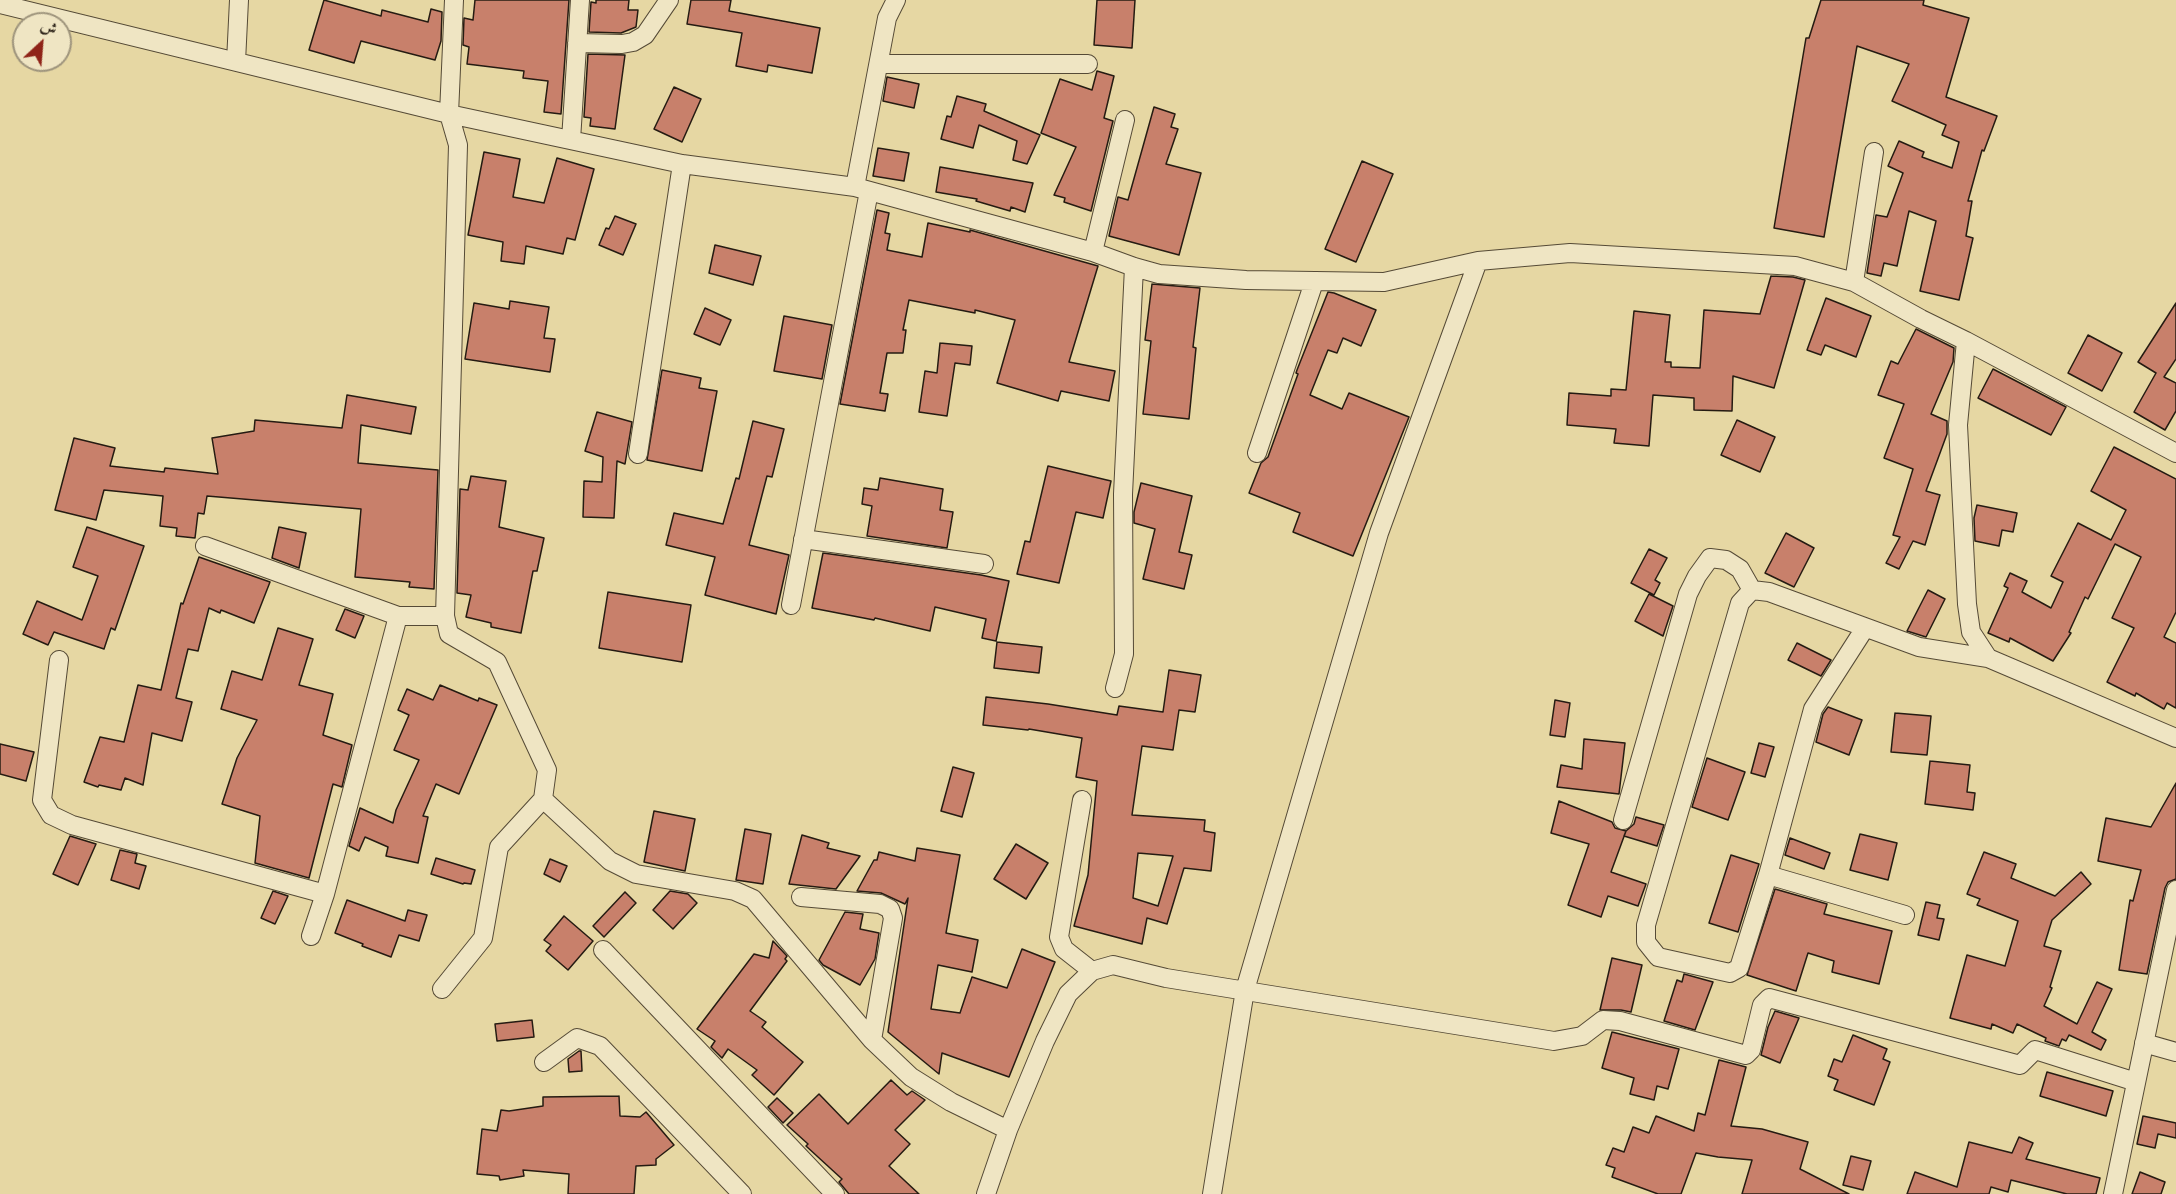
<!DOCTYPE html>
<meta charset="utf-8">
<style>
body{margin:0}
#map{position:relative;width:2176px;height:1194px;overflow:hidden;background:#e6d7a3;font-family:"IM FELL French Canon",Amiri,serif}
canvas{display:block}
.north{position:absolute;left:12px;top:12px;width:60px;height:60px;box-sizing:border-box;background:#efe5c3;border:2px solid #9e947c;border-radius:50%;rotate:26deg;font-size:16px;font-weight:700;line-height:24px;text-align:center;color:#251b12}
.north::after{content:'';display:block;margin:auto;width:21px;height:27px;background:#8f2418;clip-path:polygon(50% 0,100% 100%,50% 72%,0 100%)}
</style>
<div id="map">
<canvas width="2176" height="1194"></canvas>
<div class="north">ش</div>
</div>
<script>
const context = document.querySelector('canvas').getContext('2d');
context.lineJoin = 'round';
function paint(path, color) {
  context.fillStyle = color;
  context.fill(path, 'evenodd');
}
function shape(rows) {
  const path = new Path2D();
  for (const r of rows) {
    path.moveTo(r[0], r[1]);
    for (let i = 2; i < r.length; i += 2) path.lineTo(r[i], r[i + 1]);
  }
  return path;
}
function trace(path, color, width, dash) {
  context.strokeStyle = color;
  context.lineWidth = width;
  context.lineCap = dash ? 'butt' : 'round';
  context.setLineDash(dash || []);
  context.stroke(path);
}
const building = shape([
 [324,0,381,16,382,10,428,22,431,9,442,12,441,41,435,60,361,41,354,63,309,50,324,0],
 [475,0,569,0,561,114,544,112,548,81,523,78,524,71,467,64,469,47,463,45,464,18,473,20,475,0],
 [596,0,629,0,628,10,638,10,636,27,621,33,589,32,591,2,596,3,596,0],
 [691,0,731,0,729,11,820,28,812,73,768,65,767,72,736,66,742,33,687,24,691,0],
 [1097,0,1135,0,1132,48,1094,45,1097,0],
 [1821,0,1924,0,1923,5,1969,18,1946,97,1997,116,1984,151,1982,150,1968,201,1972,201,1966,236,1973,238,1959,300,1920,291,1936,221,1909,211,1897,266,1884,263,1881,276,1867,273,1876,215,1887,217,1903,173,1888,166,1899,141,1924,152,1922,157,1952,168,1959,142,1942,135,1946,125,1892,101,1909,64,1857,46,1824,237,1774,228,1806,38,1809,38,1821,0],
 [588,54,625,55,615,129,590,126,591,118,584,117,588,54],
 [1097,71,1114,76,1104,118,1113,121,1091,211,1064,202,1065,198,1054,195,1076,147,1041,133,1060,79,1092,90,1097,71],
 [887,77,919,84,914,108,883,101,887,77],
 [674,87,701,99,682,142,654,129,674,87],
 [957,96,986,104,984,111,1040,135,1027,164,1013,160,1017,141,979,125,973,148,941,139,947,116,951,117,957,96],
 [1154,107,1175,114,1171,127,1178,129,1166,164,1201,173,1179,255,1109,236,1118,197,1128,200,1154,107],
 [878,148,909,153,904,181,873,176,878,148],
 [484,152,520,159,513,197,544,203,557,158,594,169,575,240,567,238,563,254,526,246,524,264,501,261,503,242,468,235,484,152],
 [1362,161,1393,174,1356,262,1325,249,1362,161],
 [940,167,1033,183,1025,212,1011,207,1010,211,976,201,977,199,936,192,940,167],
 [877,210,889,213,885,233,890,234,887,250,922,257,928,223,970,232,970,230,1098,266,1069,362,1115,371,1109,401,1061,391,1058,401,997,383,1015,320,975,310,975,313,909,300,903,330,906,330,903,353,887,353,880,393,888,394,885,411,840,404,877,210],
 [615,216,636,224,623,255,599,245,606,228,609,229,615,216],
 [715,245,761,256,753,285,709,273,715,245],
 [1771,276,1793,277,1805,280,1774,388,1733,376,1732,411,1694,410,1694,398,1653,395,1649,446,1614,443,1616,429,1567,425,1569,393,1611,396,1611,389,1626,390,1634,311,1670,315,1665,362,1671,362,1671,367,1700,368,1704,310,1760,314,1771,276],
 [1152,284,1200,288,1193,347,1196,348,1189,419,1143,414,1151,341,1145,340,1152,284],
 [1328,292,1334,293,1376,310,1361,346,1343,338,1337,353,1328,350,1310,395,1342,409,1349,393,1409,417,1353,556,1293,532,1300,513,1249,493,1261,463,1268,457,1298,374,1296,373,1297,370,1328,292],
 [1826,298,1871,316,1856,357,1825,345,1821,355,1807,350,1826,298],
 [510,301,549,307,544,338,555,339,550,372,465,359,474,303,509,309,510,301],
 [2176,303,2176,359,2164,377,2176,383,2176,411,2165,430,2134,412,2156,373,2138,362,2176,303],
 [705,308,731,320,720,345,694,334,705,308],
 [784,316,832,325,822,379,774,371,784,316],
 [1916,329,1954,348,1953,362,1931,414,1947,421,1947,434,1926,491,1940,495,1925,545,1913,541,1899,569,1886,563,1900,537,1893,535,1913,469,1884,458,1904,404,1878,395,1891,361,1898,364,1916,329],
 [2088,335,2122,353,2102,391,2068,373,2088,335],
 [940,343,972,346,970,365,955,363,947,416,919,412,925,371,937,373,940,343],
 [1993,369,2066,407,2051,435,1978,398,1993,369],
 [662,370,701,378,699,388,717,391,702,471,647,460,662,370],
 [347,395,416,407,411,434,361,425,358,463,438,470,434,589,409,587,410,582,355,577,361,509,207,496,204,514,198,513,195,538,176,536,177,528,160,526,163,496,104,490,96,520,55,510,74,438,115,448,110,466,164,472,165,468,218,474,212,438,254,431,255,420,342,428,347,395],
 [597,412,632,422,625,464,617,461,614,518,583,517,584,481,602,482,603,457,585,451,597,412],
 [1737,420,1775,437,1760,472,1721,455,1737,420],
 [753,421,784,429,772,477,767,476,749,545,789,555,776,614,705,595,715,557,666,545,674,513,723,524,736,478,739,479,753,421],
 [2114,447,2176,479,2176,612,2164,637,2176,643,2176,708,2167,703,2164,709,2136,693,2135,696,2107,682,2134,628,2112,618,2141,557,2115,544,2088,599,2085,597,2069,632,2071,633,2053,661,2010,638,2009,642,1988,633,2008,588,2004,586,2010,573,2027,581,2022,592,2051,608,2063,582,2051,576,2078,523,2111,540,2126,510,2091,491,2114,447],
 [1048,466,1111,481,1103,518,1076,512,1059,583,1017,574,1025,541,1030,542,1048,466],
 [471,476,506,481,499,527,544,538,537,571,533,571,521,633,491,627,491,623,466,617,471,595,457,593,460,489,468,490,471,476],
 [880,478,943,489,940,510,953,512,947,548,867,536,872,506,862,504,864,488,878,490,880,478],
 [1141,483,1192,496,1179,552,1192,555,1184,589,1143,579,1155,529,1134,523,1134,512,1141,483],
 [1977,505,2017,513,2013,532,2002,530,1999,546,1975,541,1974,518,1977,505],
 [87,527,144,546,115,630,111,628,104,649,54,632,48,645,23,634,37,601,82,620,98,576,73,567,87,527],
 [279,527,306,533,299,568,272,558,279,527],
 [1786,533,1814,548,1794,587,1765,573,1786,533],
 [1649,549,1667,558,1655,580,1660,583,1654,595,1631,583,1649,549],
 [823,553,981,575,1009,581,996,641,982,638,986,619,935,607,930,631,875,618,874,620,812,608,823,553],
 [199,557,270,582,254,623,221,610,220,613,209,608,198,651,188,649,176,698,192,702,182,741,152,733,143,785,125,778,121,790,99,785,98,787,84,782,100,737,124,742,138,685,161,690,181,603,183,604,199,557],
 [1928,590,1945,599,1926,637,1907,631,1928,590],
 [608,592,691,605,682,662,599,648,608,592],
 [1649,594,1673,606,1663,636,1635,621,1649,594],
 [345,609,364,616,355,638,336,630,345,609],
 [278,628,313,639,299,685,333,694,323,735,352,745,342,787,333,784,309,878,255,863,260,816,222,804,237,758,257,720,221,709,232,671,262,680,278,628],
 [997,642,1042,647,1039,673,994,668,997,642],
 [1797,643,1831,660,1821,676,1788,660,1797,643],
 [1169,670,1201,675,1195,712,1179,710,1173,750,1142,746,1132,815,1205,820,1204,831,1215,833,1211,871,1184,868,1167,924,1147,918,1142,944,1074,926,1088,875,1097,781,1076,777,1082,738,1029,729,1028,730,983,725,986,697,1048,704,1117,715,1119,706,1163,712,1169,670],
 [1138,853,1173,856,1158,906,1133,898,1138,853],
 [440,685,478,701,479,698,497,705,459,794,436,784,423,816,428,817,418,863,386,856,388,847,365,837,359,851,349,846,360,808,393,823,396,810,419,760,394,750,409,715,398,710,407,689,433,700,440,685],
 [1555,700,1570,703,1565,737,1550,735,1555,700],
 [1828,707,1862,720,1849,755,1816,742,1823,714,1828,707],
 [1895,713,1931,716,1927,755,1891,752,1895,713],
 [1584,739,1625,743,1619,794,1557,787,1561,765,1582,769,1584,739],
 [1759,743,1774,747,1765,777,1751,773,1759,743],
 [0,744,34,752,26,781,0,774,0,744],
 [1707,758,1745,772,1728,820,1692,807,1707,758],
 [1930,761,1970,765,1967,792,1975,793,1973,810,1925,804,1930,761],
 [953,767,974,773,962,817,941,811,953,767],
 [2176,783,2176,879,2168,882,2165,888,2147,974,2119,970,2130,900,2133,901,2141,870,2098,861,2106,818,2151,827,2176,783],
 [1559,801,1612,822,1615,828,1626,831,1611,872,1646,884,1638,906,1608,896,1601,917,1568,905,1589,844,1551,833,1559,801],
 [654,811,695,819,685,871,644,862,654,811],
 [1636,817,1664,825,1657,846,1624,836,1626,831,1634,824,1636,817],
 [745,829,771,834,763,884,736,880,745,829],
 [1860,834,1897,843,1888,880,1850,870,1860,834],
 [802,835,829,843,827,848,860,856,836,889,789,884,802,835],
 [70,836,96,844,78,885,53,874,70,836],
 [1790,838,1830,853,1824,869,1785,855,1790,838],
 [1016,844,1048,863,1026,899,994,879,1016,844],
 [917,848,960,855,946,933,978,940,972,972,938,965,931,1009,960,1013,972,977,1007,988,1022,949,1055,962,1009,1077,942,1053,939,1074,888,1032,908,898,905,904,881,893,857,891,874,860,877,860,879,852,915,861,917,848],
 [120,850,137,854,135,863,146,866,139,889,111,880,120,850],
 [1984,852,2016,864,2011,878,2055,896,2081,872,2091,884,2052,920,2044,946,2061,951,2050,987,2052,988,2044,1006,2077,1024,2097,982,2112,989,2092,1032,2106,1040,2101,1050,2069,1035,2066,1041,2062,1039,2059,1046,2045,1041,2046,1038,2017,1024,2013,1033,1992,1024,1991,1029,1950,1018,1967,955,2005,966,2018,921,1977,905,1980,899,1967,894,1984,852],
 [1731,855,1759,864,1738,932,1709,923,1731,855],
 [436,858,475,870,471,884,464,883,463,884,431,874,436,858],
 [550,859,567,866,560,882,544,874,550,859],
 [1775,889,1827,904,1824,914,1892,931,1879,984,1832,972,1834,961,1808,953,1796,991,1747,975,1775,889],
 [273,891,288,896,275,924,261,918,273,891],
 [670,891,688,894,697,903,673,929,653,910,670,891],
 [625,892,636,903,604,937,593,926,625,892],
 [347,900,405,921,408,910,427,915,419,941,399,935,391,957,362,946,363,944,335,933,347,900],
 [1926,902,1940,905,1937,918,1944,919,1939,940,1918,935,1926,902],
 [845,912,863,914,860,929,879,933,875,959,860,985,823,965,819,960,845,912],
 [564,916,593,941,568,970,546,951,551,945,544,940,564,916],
 [773,941,787,956,785,959,787,961,750,1011,766,1022,762,1027,803,1062,774,1095,752,1075,757,1070,728,1049,722,1058,711,1047,715,1041,697,1029,754,954,769,958,773,941],
 [1612,958,1642,965,1631,1012,1621,1010,1600,1010,1612,958],
 [1684,974,1713,982,1695,1030,1664,1021,1677,980,1682,982,1684,974],
 [1775,1011,1799,1018,1780,1063,1761,1055,1768,1027,1775,1011],
 [532,1020,534,1037,497,1041,495,1024,532,1020],
 [1612,1032,1679,1049,1668,1089,1657,1086,1654,1100,1630,1094,1634,1078,1602,1068,1612,1032],
 [1853,1035,1887,1049,1883,1059,1890,1062,1874,1105,1834,1090,1838,1080,1828,1076,1834,1059,1842,1062,1853,1035],
 [579,1051,581,1051,582,1071,569,1072,568,1059,579,1051],
 [1719,1060,1746,1067,1731,1126,1762,1129,1808,1142,1800,1169,1849,1194,1742,1194,1752,1160,1718,1157,1696,1153,1681,1194,1658,1194,1612,1177,1615,1168,1606,1165,1613,1148,1624,1152,1633,1127,1649,1133,1656,1116,1694,1131,1698,1113,1705,1115,1719,1060],
 [2047,1072,2113,1091,2106,1116,2040,1096,2047,1072],
 [891,1080,907,1095,912,1091,925,1100,895,1130,910,1144,889,1166,919,1194,849,1194,839,1182,842,1179,806,1146,808,1144,787,1125,819,1094,848,1124,891,1080],
 [619,1096,620,1116,640,1117,646,1112,674,1145,656,1159,656,1165,636,1166,634,1194,568,1194,569,1174,523,1170,524,1176,500,1180,499,1176,477,1174,482,1129,497,1131,501,1110,509,1111,543,1106,543,1097,619,1096],
 [777,1098,793,1113,783,1123,768,1107,777,1098],
 [2143,1116,2176,1123,2176,1138,2158,1134,2155,1148,2137,1144,2143,1116],
 [2019,1137,2033,1143,2026,1159,2100,1178,2096,1194,2067,1194,2011,1180,2008,1192,1991,1187,1989,1194,1907,1194,1915,1172,1957,1187,1969,1142,2012,1153,2019,1137],
 [1851,1156,1871,1161,1863,1190,1843,1185,1851,1156],
 [2140,1172,2165,1182,2161,1194,2132,1194,2140,1172]
]);
paint(building, '#c8806b');
trace(building, '#251b12', 1.5);
const street = shape([
 [0,4,449,114,682,164,855,187,1093,252,1134,267,1159,274,1246,280,1384,282,1478,261,1570,253,1795,266,1854,282,1921,319,1966,341,1958,425,1967,604,1971,632,1988,658,2176,738],
 [577,43,622,44,633,42,645,35,669,0],
 [236,62,239,0],
 [879,64,1088,64],
 [571,140,580,0],
 [855,187,887,18,896,0],
 [1093,252,1125,120],
 [1854,282,1874,152],
 [1966,341,2176,453],
 [1257,453,1314,282],
 [638,454,682,164],
 [803,539,984,564],
 [205,546,398,616],
 [791,605,869,191],
 [1865,628,1813,709,1768,875,1739,968,1730,973,1658,957,1646,942,1646,925,1740,603,1752,590,1769,592,1919,647,1988,658],
 [59,660,42,800,51,815,72,825,325,894],
 [1115,688,1124,654,1123,494,1134,267],
 [543,799,610,861,636,874,735,891,753,899,872,1040,911,1077,951,1102,1008,1130],
 [1082,800,1059,937,1064,949,1092,971],
 [1623,820,1688,594,1697,576,1710,558,1726,560,1740,569,1752,590],
 [1768,875,1905,915],
 [801,897,880,904,890,909,893,918,872,1040],
 [311,936,325,894,398,616,445,616,458,145,449,114,454,0],
 [603,950,835,1194],
 [442,989,483,938,499,847,543,799,547,770,497,662,449,634,445,616],
 [2144,1043,2176,1052],
 [544,1062,577,1038,600,1046,742,1194],
 [986,1194,1008,1130,1045,1041,1068,994,1092,971,1113,965,1166,978,1554,1041,1582,1036,1603,1020,1620,1021,1746,1055,1751,1050,1762,1005,1769,998,2020,1065,2035,1050,2136,1082],
 [1212,1194,1245,990,1379,533,1478,261],
 [2113,1194,2176,890]
]);
trace(street, '#554a36', 20);
trace(street, '#efe5c3', 18);
</script>
